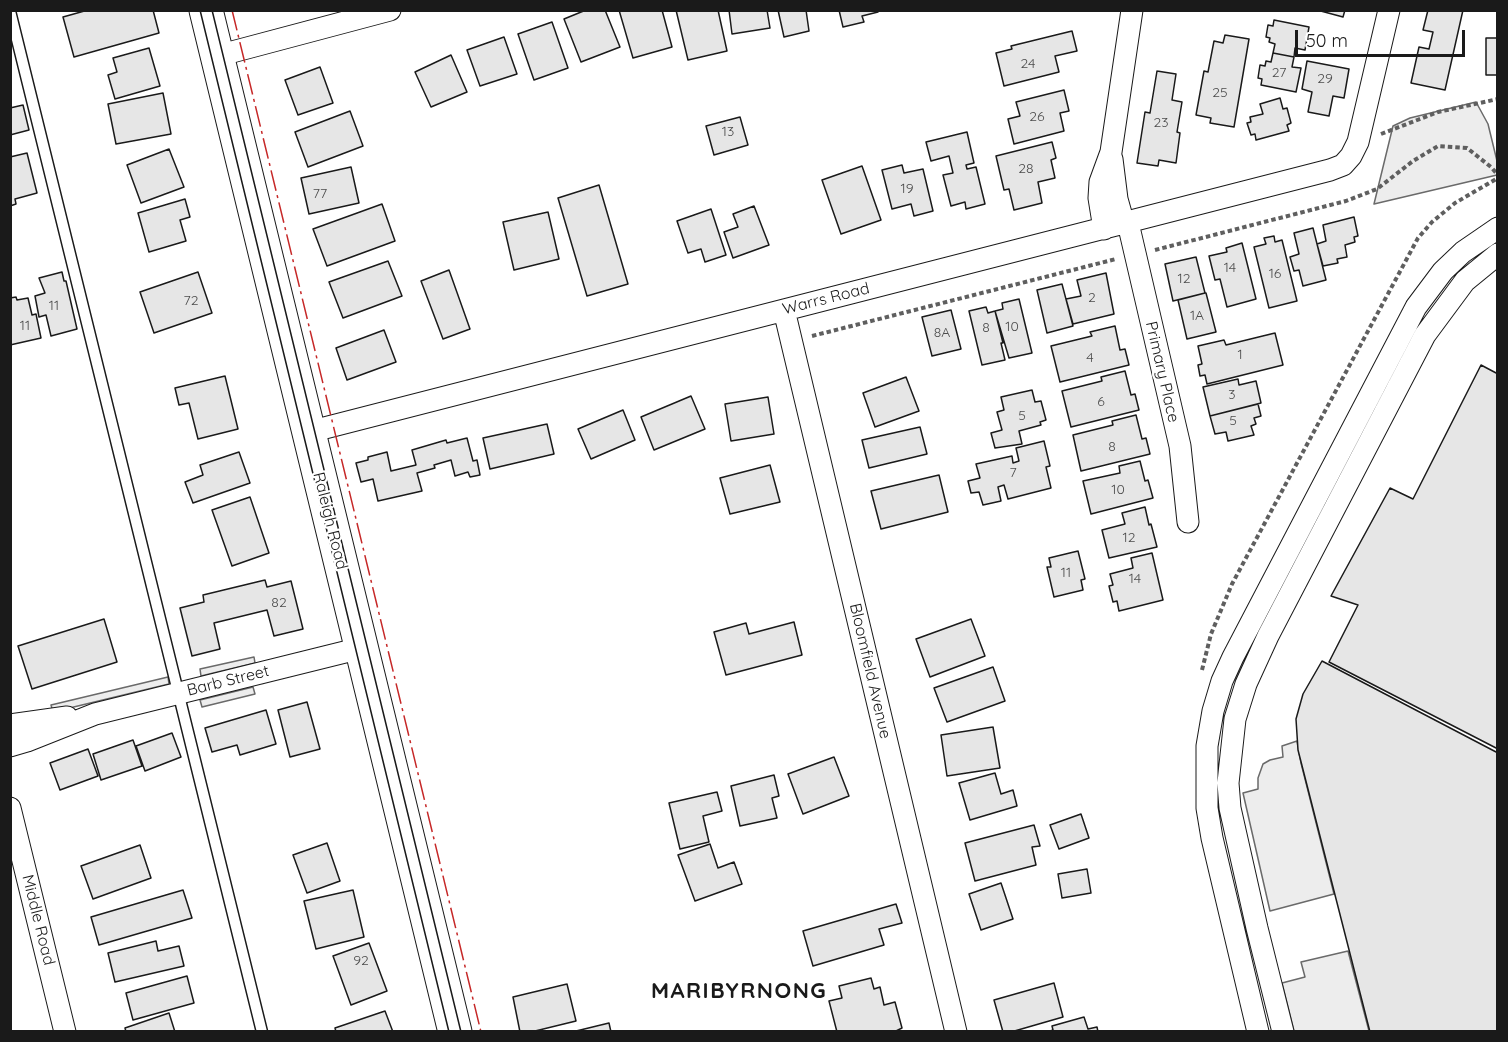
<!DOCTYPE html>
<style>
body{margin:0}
#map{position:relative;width:1508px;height:1042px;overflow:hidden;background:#fff;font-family:Quicksand,sans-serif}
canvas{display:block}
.frame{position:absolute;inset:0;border:12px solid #1a1a1a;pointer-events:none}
.scale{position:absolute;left:1295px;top:30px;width:170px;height:27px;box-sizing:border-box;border:3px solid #1a1a1a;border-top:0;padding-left:8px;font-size:18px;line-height:21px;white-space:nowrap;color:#1a1a1a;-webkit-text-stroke:4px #fff;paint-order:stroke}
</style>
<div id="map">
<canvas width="1508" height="1042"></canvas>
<div class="frame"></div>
<div class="scale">50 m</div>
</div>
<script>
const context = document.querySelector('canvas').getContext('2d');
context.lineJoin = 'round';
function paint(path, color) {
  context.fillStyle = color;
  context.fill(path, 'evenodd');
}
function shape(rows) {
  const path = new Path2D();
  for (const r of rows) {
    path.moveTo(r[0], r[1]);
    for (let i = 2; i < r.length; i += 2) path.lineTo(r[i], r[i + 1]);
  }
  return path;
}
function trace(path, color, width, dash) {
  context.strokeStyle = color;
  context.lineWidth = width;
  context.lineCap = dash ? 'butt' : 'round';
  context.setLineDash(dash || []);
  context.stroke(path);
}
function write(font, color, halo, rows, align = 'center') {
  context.font = font + ' Quicksand,sans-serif';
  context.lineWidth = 4.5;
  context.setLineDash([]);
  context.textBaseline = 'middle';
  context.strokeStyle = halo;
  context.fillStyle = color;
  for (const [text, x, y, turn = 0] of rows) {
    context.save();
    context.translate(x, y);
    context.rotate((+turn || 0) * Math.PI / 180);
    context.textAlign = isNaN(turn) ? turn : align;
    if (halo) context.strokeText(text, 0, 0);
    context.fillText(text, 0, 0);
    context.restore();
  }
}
const built = shape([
 [1476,102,1488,124,1497,161,1497,175,1374,204,1393,126,1410,118,1476,102],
 [254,657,255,663,201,676,200,669,254,657],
 [168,677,169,684,53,712,51,705,168,677],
 [253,687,255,694,202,707,200,700,253,687],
 [1297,741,1301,763,1334,894,1270,911,1243,793,1258,789,1258,778,1263,764,1270,760,1283,757,1282,746,1297,741],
 [1348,951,1369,1031,1294,1031,1282,983,1305,977,1301,962,1348,951]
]);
paint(built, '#ededed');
trace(built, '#6a6a6a', 1.5);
const building = shape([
 [88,10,153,10,159,33,74,57,63,17,88,10],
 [586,10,605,10,620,47,581,62,564,19,586,10],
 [619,10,662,10,672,47,633,58,619,10],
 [676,10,718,10,727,51,688,60,676,10],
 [729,10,767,10,770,28,732,34,729,10],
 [778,10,806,10,809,31,784,37,778,10],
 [839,10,878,10,878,12,862,16,864,22,843,27,839,10],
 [1317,10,1345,10,1343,17,1317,10],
 [1428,10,1463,10,1445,90,1411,83,1419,47,1429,49,1433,32,1423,30,1428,10],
 [1274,20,1309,27,1305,50,1295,48,1294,57,1273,53,1275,44,1269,42,1270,38,1266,37,1268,25,1273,26,1274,20],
 [552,22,568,68,534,80,518,34,552,22],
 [1072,31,1077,51,1055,56,1059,72,1004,86,996,53,1012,49,1011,46,1072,31],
 [1225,35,1249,39,1234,127,1210,123,1211,118,1196,115,1204,71,1208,72,1214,41,1223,43,1225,35],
 [504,37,517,74,480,86,467,50,504,37],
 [1486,38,1498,38,1498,75,1486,75,1486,38],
 [149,48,160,86,115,99,108,75,117,72,113,58,149,48],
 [1273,53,1294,57,1292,67,1301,68,1296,92,1261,85,1262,79,1258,78,1260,65,1265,66,1266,61,1271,62,1273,53],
 [451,55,467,92,431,107,415,72,451,55],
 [1307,61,1349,69,1344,98,1333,96,1329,116,1308,112,1312,92,1302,89,1307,61],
 [320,67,333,103,298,115,285,80,320,67],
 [1157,71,1176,74,1172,100,1182,102,1177,132,1180,133,1176,163,1159,160,1158,166,1137,163,1145,112,1150,113,1157,71],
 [1064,90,1069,111,1060,113,1064,131,1014,144,1008,119,1020,116,1016,102,1064,90],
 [163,93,171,134,116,144,108,104,163,93],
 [1280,98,1283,109,1287,108,1291,123,1287,125,1289,131,1256,140,1255,134,1251,135,1247,123,1251,122,1250,117,1263,114,1260,104,1280,98],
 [23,105,29,130,10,135,10,108,23,105],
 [350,111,363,146,308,167,295,132,350,111],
 [740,117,748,145,714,155,706,126,740,117],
 [967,132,974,163,966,165,967,169,976,167,985,204,966,209,965,202,951,206,943,175,953,173,949,156,931,161,926,142,967,132],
 [1052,142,1056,158,1051,160,1055,178,1038,182,1042,203,1014,210,1009,189,1004,190,996,156,1052,142],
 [169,149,184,187,141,203,127,165,169,149],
 [27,153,37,193,15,199,16,204,10,206,10,157,27,153],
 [902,165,904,173,923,169,933,211,914,216,911,204,892,209,882,170,902,165],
 [862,166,881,220,841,234,822,180,862,166],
 [351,167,359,203,309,214,301,178,351,167],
 [599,185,628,284,587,296,558,198,599,185],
 [185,199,190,217,180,220,186,241,149,252,138,213,185,199],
 [382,204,395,241,327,266,313,229,382,204],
 [754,206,769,245,733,258,724,232,738,227,733,214,754,206],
 [711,209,726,255,705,262,701,249,688,253,677,221,711,209],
 [548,212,559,259,514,270,503,222,548,212],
 [1354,217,1358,236,1354,237,1355,242,1345,245,1347,257,1337,259,1338,263,1323,266,1317,244,1326,241,1323,225,1354,217],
 [1313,228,1326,280,1303,286,1299,270,1294,271,1290,257,1299,254,1294,233,1313,228],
 [1274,236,1275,242,1282,240,1297,301,1269,308,1254,247,1266,244,1264,238,1274,236],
 [1242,243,1256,299,1227,307,1220,279,1215,280,1209,256,1227,252,1226,248,1242,243],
 [1196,257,1205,293,1173,301,1165,264,1196,257],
 [388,261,402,296,343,318,329,282,388,261],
 [449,270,470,329,443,339,421,281,449,270],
 [62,272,64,281,66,281,77,329,51,336,46,315,39,317,35,296,45,293,39,278,62,272],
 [198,272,212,313,154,333,140,292,198,272],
 [1106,273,1114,314,1073,324,1066,299,1081,296,1077,280,1106,273],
 [1062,284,1073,326,1047,333,1037,290,1062,284],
 [1205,293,1206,293,1216,332,1187,339,1178,300,1205,293],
 [16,297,17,300,28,298,32,315,36,314,41,338,10,345,10,298,16,297],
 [1019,299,1032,353,1009,358,995,311,1003,309,1002,303,1019,299],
 [986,307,988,313,995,311,1003,343,1001,343,1005,360,982,365,969,311,986,307],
 [951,310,961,349,932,356,922,317,951,310],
 [1115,326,1120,350,1125,349,1129,365,1060,382,1051,346,1092,336,1090,332,1115,326],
 [384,330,396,362,347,380,336,348,384,330],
 [1275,333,1283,365,1207,384,1205,375,1200,376,1198,365,1202,364,1198,346,1224,340,1226,345,1275,333],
 [1481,365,1498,374,1498,749,1329,662,1358,605,1331,596,1390,488,1413,499,1481,365],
 [1125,371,1131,395,1135,394,1139,410,1071,427,1062,391,1102,381,1101,377,1125,371],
 [225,376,238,429,198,439,189,403,179,405,175,388,225,376],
 [906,377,919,411,875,427,863,393,906,377],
 [1238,379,1239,385,1256,381,1261,403,1210,416,1203,387,1238,379],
 [1032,390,1035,402,1041,401,1046,420,1040,422,1041,425,1019,431,1022,444,995,448,991,433,1002,430,997,412,1004,410,1001,397,1032,390],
 [691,396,705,429,654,450,641,417,691,396],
 [768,397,774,434,731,441,725,404,768,397],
 [1258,404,1261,416,1254,418,1256,424,1251,426,1254,435,1228,441,1226,432,1215,434,1210,416,1258,404],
 [623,410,635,440,591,459,578,429,623,410],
 [1136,415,1142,439,1146,438,1150,454,1081,471,1073,435,1113,425,1112,421,1136,415],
 [547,424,554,454,490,469,483,438,547,424],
 [920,427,927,454,869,468,862,440,920,427],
 [467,438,473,461,477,460,480,475,470,477,468,472,455,476,451,460,434,465,435,468,417,473,422,491,378,501,373,479,361,482,356,463,368,460,368,457,387,452,391,471,416,465,412,450,446,440,447,443,467,438],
 [1044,441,1050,466,1046,467,1051,488,1008,499,1004,485,998,487,1001,501,983,505,979,492,971,493,968,481,980,478,976,464,1012,456,1013,463,1019,461,1016,448,1044,441],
 [239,452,250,483,193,503,185,482,203,475,200,465,239,452],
 [1140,461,1145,481,1148,480,1153,498,1091,514,1083,481,1120,473,1119,466,1140,461],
 [770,465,780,502,730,514,720,478,770,465],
 [939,475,948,512,881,529,871,491,939,475],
 [250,497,269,553,232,566,212,510,250,497],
 [1145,507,1149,525,1151,524,1157,547,1109,558,1102,530,1125,524,1122,513,1145,507],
 [1078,551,1085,579,1081,580,1083,590,1054,597,1047,567,1051,567,1049,558,1078,551],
 [1152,553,1163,600,1119,611,1117,601,1113,602,1109,586,1113,585,1110,574,1133,568,1131,558,1152,553],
 [265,580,267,587,291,581,303,629,274,636,267,610,214,623,220,649,192,656,180,608,204,602,203,595,265,580],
 [104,619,117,662,32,689,18,646,104,619],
 [971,619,985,656,930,677,916,639,971,619],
 [794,622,802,655,726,675,714,632,746,623,749,634,794,622],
 [1322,661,1498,753,1498,1032,1370,1032,1298,750,1296,719,1303,694,1322,661],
 [993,667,1005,701,947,722,934,688,993,667],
 [307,702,320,749,290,757,278,710,307,702],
 [266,710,276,744,240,755,237,745,212,752,205,728,266,710],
 [993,727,1000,768,947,776,941,735,993,727],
 [172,733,181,757,145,771,136,746,172,733],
 [133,740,142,766,101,780,93,754,133,740],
 [88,749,98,776,60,790,50,763,88,749],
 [834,757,849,796,803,814,788,774,834,757],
 [995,773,1001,794,1013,790,1017,806,970,820,959,783,995,773],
 [774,775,779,796,772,798,777,818,740,826,731,786,774,775],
 [717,792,722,811,703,816,709,842,680,849,669,803,717,792],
 [1081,814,1089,838,1059,849,1050,825,1081,814],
 [1034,825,1040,846,1032,847,1036,865,975,881,965,843,1034,825],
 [327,843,340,881,307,893,293,855,327,843],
 [710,844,718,868,734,862,742,884,695,901,678,855,710,844],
 [140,845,151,878,93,899,81,866,140,845],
 [1087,869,1091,893,1062,898,1058,874,1087,869],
 [1001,883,1013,919,981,930,969,894,1001,883],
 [183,890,192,918,99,945,91,917,183,890],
 [353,890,364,937,316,949,304,901,353,890],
 [896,904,902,923,879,929,884,945,813,966,803,931,896,904],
 [156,941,158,951,179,946,184,966,115,982,108,953,156,941],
 [369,943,387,991,351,1005,333,956,369,943],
 [187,976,194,1003,133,1020,126,993,187,976],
 [871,978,874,989,880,987,884,1005,895,1002,902,1028,894,1032,837,1032,829,1001,842,998,839,986,871,978],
 [1054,983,1063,1017,1011,1032,1003,1032,994,1000,1054,983],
 [567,984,576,1021,531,1032,520,1032,513,997,567,984],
 [385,1011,393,1032,336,1032,335,1028,385,1011],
 [169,1013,175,1032,126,1032,125,1028,169,1013],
 [1084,1017,1088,1029,1097,1027,1098,1032,1047,1032,1053,1030,1052,1026,1084,1017],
 [609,1023,611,1032,572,1032,609,1023]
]);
paint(building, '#e6e6e6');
trace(building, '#1a1a1a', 1.5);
const service = shape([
 [10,11,262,1032]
]);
const minor = shape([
 [217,56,390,10],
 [1112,159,1117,199,1124,224],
 [1128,223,1180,446,1188,522],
 [1104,229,1099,198,1100,182,1111,152,1132,10],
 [784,310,956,1032],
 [309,432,1330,170,1343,165,1351,156,1358,142,1389,10],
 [10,725,67,717],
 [10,746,27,741,95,714,361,648],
 [10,808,65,1032],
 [1258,1032,1212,838,1207,808,1207,746,1213,711,1222,681,1233,657,1416,307,1443,271,1463,252,1498,228],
 [1283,1032,1257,928,1230,808,1228,783,1235,719,1246,684,1268,636,1425,335,1465,281,1498,254]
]);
const primary = shape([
 [206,10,455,1032]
]);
trace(service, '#1a1a1a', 13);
trace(minor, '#1a1a1a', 23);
trace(primary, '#1a1a1a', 35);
trace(shape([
 [1381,134,1438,112,1498,99],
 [1155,250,1346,201,1377,189,1413,161,1438,146,1467,148,1491,167,1498,175],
 [812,336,1116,259],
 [1202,670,1211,634,1232,584,1418,238,1432,222,1455,203,1498,178]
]), '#5f5f5f', 4, [4.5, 3]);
trace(service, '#fff', 10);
trace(minor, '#fff', 21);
trace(primary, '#fff', 33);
trace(shape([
 [200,10,449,1032],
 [212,10,461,1032]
]), '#1a1a1a', 1.5);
trace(shape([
 [232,10,481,1032]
]), '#c62828', 1.5, [21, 4.5, 3, 4.5]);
write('14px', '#4d4d4d', null, [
 ["24",1028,64],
 ["27",1279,73],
 ["29",1325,79],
 ["25",1220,93],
 ["26",1037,117],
 ["23",1161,123],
 ["13",728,132],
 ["28",1026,169],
 ["19",907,189],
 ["77",320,194],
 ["14",1230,268],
 ["16",1275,274],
 ["12",1184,279],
 ["2",1092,298],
 ["72",191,301],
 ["11",54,306],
 ["1A",1197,316],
 ["11",25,326],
 ["10",1012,327],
 ["8",986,328],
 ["8A",942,333],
 ["1",1240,355],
 ["4",1090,358],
 ["3",1232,395],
 ["6",1101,402],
 ["5",1022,416],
 ["5",1233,421],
 ["8",1112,447],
 ["7",1013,473],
 ["10",1118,490],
 ["12",1129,538],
 ["11",1066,573],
 ["14",1135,579],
 ["82",279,603],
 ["92",361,961]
]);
write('16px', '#1a1a1a', '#fff', [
 ["Warrs Road",826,299,-14],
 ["Primary Place",1162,372,77],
 ["Raleigh Road",330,521,76],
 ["Bloomfield Avenue",870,671,77],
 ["Barb Street",228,681,-14],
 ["Middle Road",38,920,76]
]);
context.letterSpacing = '1.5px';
write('bold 22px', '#1a1a1a', '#fff', [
 ["MARIBYRNONG",739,991]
]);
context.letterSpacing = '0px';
</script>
